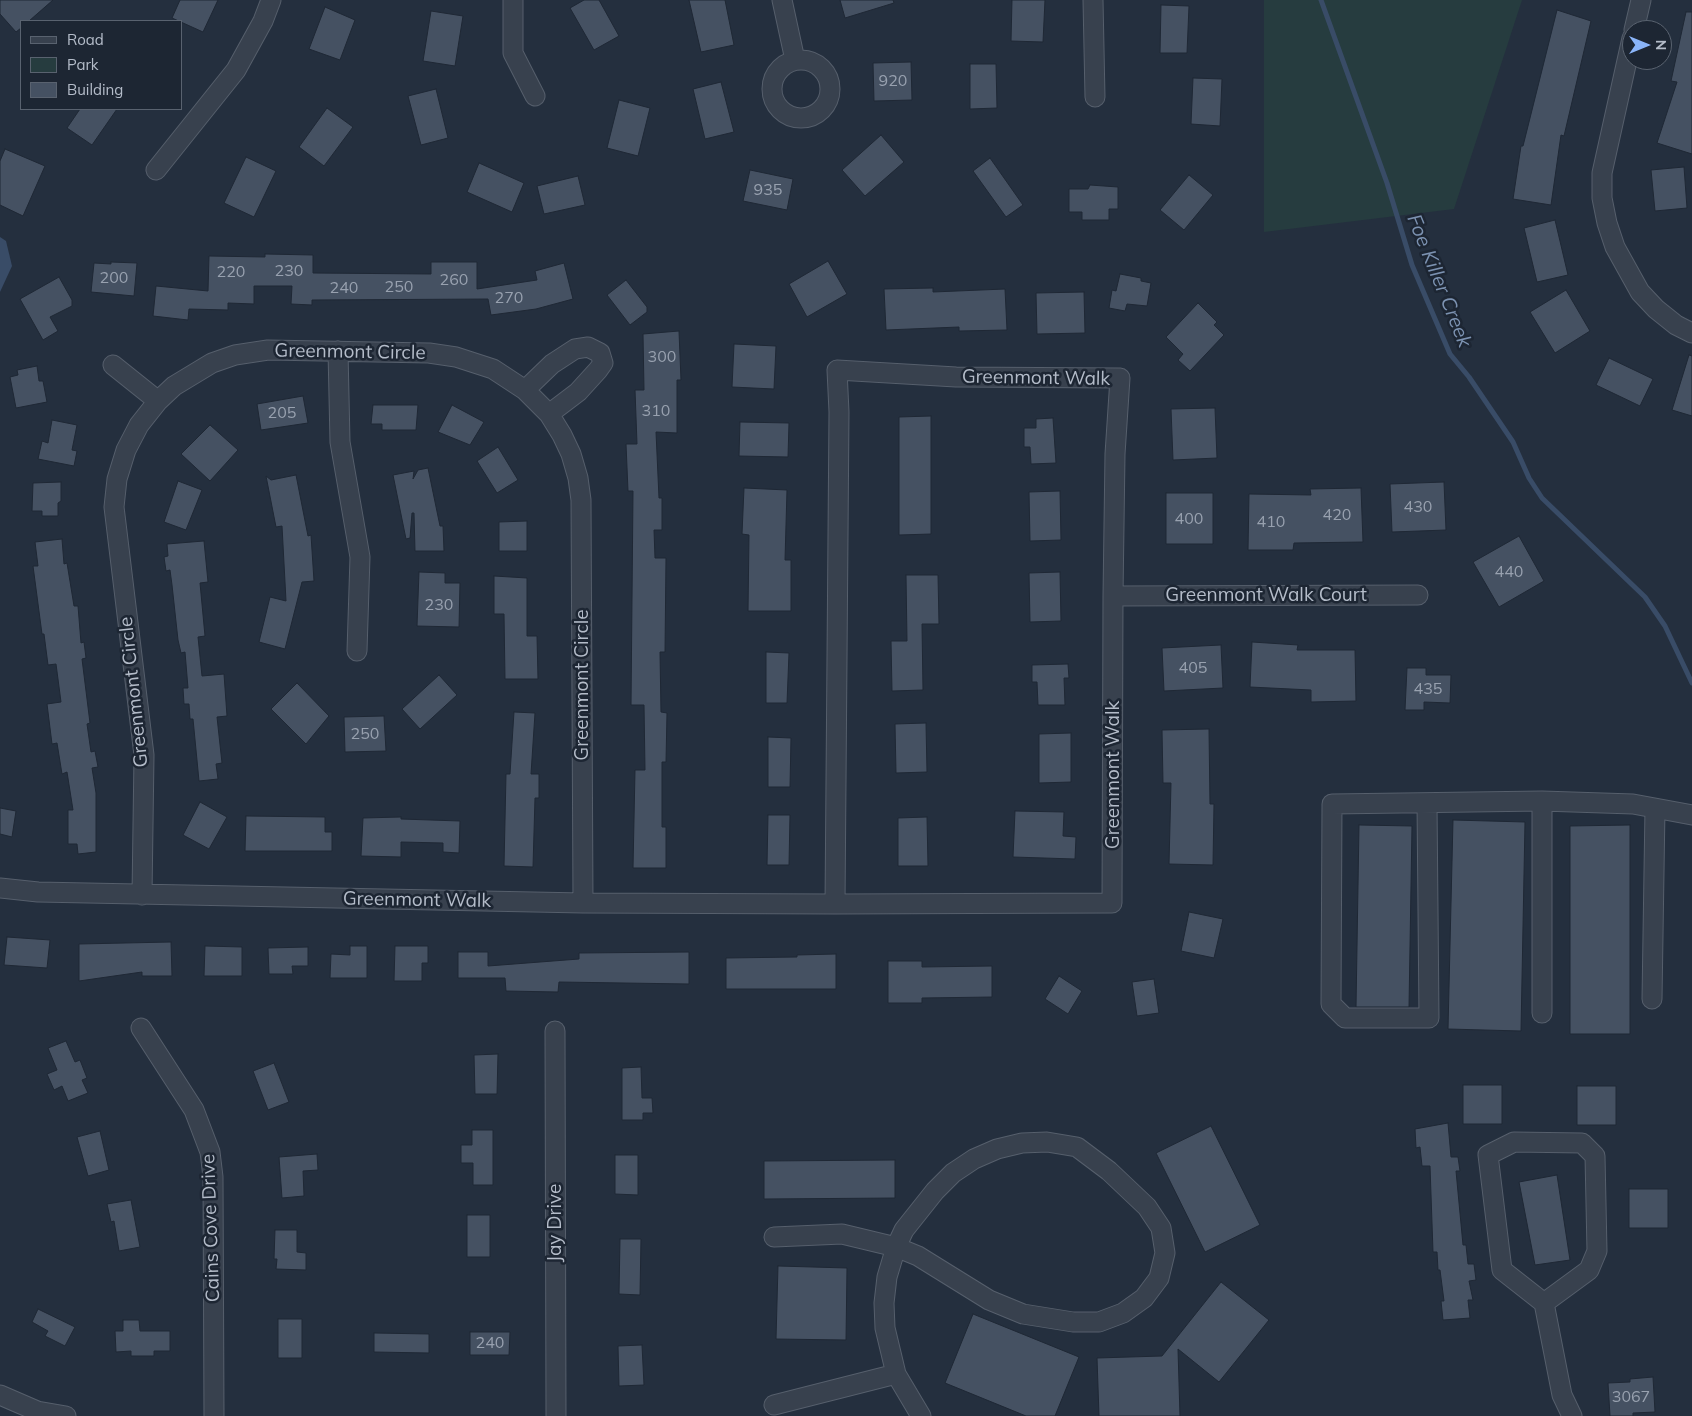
<!DOCTYPE html>
<style>
body{margin:0}
#map{position:relative;width:1692px;height:1416px;overflow:hidden;background:#242f3e;font-family:Mulish,sans-serif}
canvas{display:block}
.legend{position:absolute;left:20px;top:20px;width:162px;height:90px;box-sizing:border-box;background:#1d2633;border:1px solid #59626f;margin:0;padding:6px 9px;list-style:none;font-size:15px;color:#b4bcc9}
.legend li{display:flex;align-items:center;gap:10px;height:25px}
.legend b{width:25px;border:1px solid #59626f}
.north{position:absolute;left:1622px;top:20px;width:50px;height:50px;box-sizing:border-box;background:#1d2633;border:1px solid #59626f;border-radius:50%;rotate:90deg;font-size:14px;font-weight:700;line-height:20px;text-align:center;color:#b4bcc9}
.north::after{content:'';display:block;margin:auto;width:18px;height:22px;background:#8ab4f8;clip-path:polygon(50% 0,100% 100%,50% 72%,0 100%)}
</style>
<div id="map">
<canvas width="1692" height="1416"></canvas>
<ul class="legend">
<li><b style="height:6px;background:#38414e"></b>Road</li>
<li><b style="height:14px;background:#263c3f"></b>Park</li>
<li><b style="height:14px;background:#455162"></b>Building</li>
</ul>
<div class="north">N</div>
</div>
<script>
const context = document.querySelector('canvas').getContext('2d');
context.lineJoin = 'round';
function paint(path, color) {
  context.fillStyle = color;
  context.fill(path, 'evenodd');
}
function shape(rows) {
  const path = new Path2D();
  for (const r of rows) {
    if (r.length === 3) {
      path.moveTo(r[0] + r[2], r[1]);
      path.arc(r[0], r[1], r[2], 0, 2 * Math.PI);
      continue;
    }
    path.moveTo(r[0], r[1]);
    for (let i = 2; i < r.length; i += 2) path.lineTo(r[i], r[i + 1]);
  }
  return path;
}
function trace(path, color, width, dash) {
  context.strokeStyle = color;
  context.lineWidth = width;
  context.lineCap = dash ? 'butt' : 'round';
  context.setLineDash(dash || []);
  context.stroke(path);
}
function write(font, color, halo, rows, align = 'center') {
  context.font = font + ' Mulish,sans-serif';
  context.lineWidth = 5;
  context.setLineDash([]);
  context.textBaseline = 'middle';
  context.strokeStyle = halo;
  context.fillStyle = color;
  for (const [text, x, y, turn = 0] of rows) {
    context.save();
    context.translate(x, y);
    context.rotate((+turn || 0) * Math.PI / 180);
    context.textAlign = isNaN(turn) ? turn : align;
    if (halo) context.strokeText(text, 0, 0);
    context.fillText(text, 0, 0);
    context.restore();
  }
}
paint(shape([
 [1264,0,1522,0,1454,209,1264,232]
]), '#263c3f');
paint(shape([
 [0,237,6,241,12,266,0,292]
]), '#394c67');
trace(shape([
 [1321,0,1387,183,1412,265,1450,354,1469,377,1513,442,1529,478,1542,498,1645,597,1665,626,1692,683]
]), '#394c67', 5);
const building = shape([
 [0,0,53,0,29,21,21,21,21,28,16,32,0,14,0,0],
 [180,0,218,0,203,32,172,18,180,0],
 [584,0,599,0,619,36,594,50,570,8,584,0],
 [689,0,725,0,734,45,701,52,689,0],
 [840,0,893,0,894,3,845,18,840,0],
 [1012,0,1045,0,1043,42,1011,41,1012,0],
 [1161,5,1189,6,1187,53,1160,53,1161,5],
 [325,7,355,20,340,60,309,49,325,7],
 [1557,10,1591,21,1564,136,1561,135,1551,205,1513,199,1521,146,1523,146,1557,10],
 [431,11,463,16,455,66,423,61,431,11],
 [1686,12,1692,12,1692,154,1657,143,1677,82,1671,81,1686,12],
 [911,62,912,100,874,101,873,63,911,62],
 [970,64,996,64,997,108,970,109,970,64],
 [1193,78,1222,79,1220,126,1191,124,1193,78],
 [721,82,734,132,705,139,693,89,721,82],
 [436,89,448,138,421,145,408,96,436,89],
 [619,100,650,108,638,156,607,148,619,100],
 [327,108,353,127,324,166,299,147,327,108],
 [80,109,117,109,92,145,67,128,80,109],
 [881,135,904,162,865,196,842,170,881,135],
 [5,149,45,166,23,216,0,205,0,161,5,149],
 [246,157,276,171,254,217,224,203,246,157],
 [990,158,1023,205,1006,217,973,171,990,158],
 [479,163,524,183,512,212,467,192,479,163],
 [1684,167,1687,208,1655,211,1651,170,1684,167],
 [750,170,793,179,787,210,743,201,750,170],
 [1189,175,1213,195,1184,230,1160,210,1189,175],
 [578,176,585,205,544,214,537,186,578,176],
 [1090,185,1118,187,1118,209,1109,209,1109,220,1082,220,1082,212,1069,212,1069,189,1088,189,1090,185],
 [1555,220,1568,275,1537,282,1524,228,1555,220],
 [265,254,313,255,313,273,431,274,431,262,477,262,477,289,537,280,535,271,564,263,573,299,536,309,491,315,488,299,312,300,312,305,291,304,292,286,254,286,254,304,228,303,228,310,189,309,188,320,153,316,156,286,208,291,209,256,265,257,265,254],
 [828,261,847,294,807,317,789,284,828,261],
 [111,262,137,263,134,296,91,292,94,263,111,264,111,262],
 [1120,274,1141,278,1141,281,1151,283,1147,306,1127,304,1125,311,1109,308,1112,290,1116,291,1120,274],
 [59,277,72,300,72,306,50,317,58,331,43,340,20,299,59,277],
 [626,280,647,307,647,312,630,325,607,295,626,280],
 [933,288,933,292,1005,289,1007,330,959,331,959,327,886,330,884,289,933,288],
 [1566,290,1590,331,1555,353,1530,312,1566,290],
 [1084,292,1085,333,1037,334,1036,293,1084,292],
 [1198,303,1217,322,1214,325,1224,335,1190,371,1178,360,1183,354,1166,337,1198,303],
 [679,331,681,380,677,380,677,433,656,432,659,498,662,498,662,530,654,530,655,558,666,558,665,652,660,652,661,712,667,713,666,762,662,762,662,827,666,827,666,868,633,868,635,770,645,770,644,705,631,705,633,491,628,491,626,444,637,444,635,390,644,390,643,334,679,331],
 [734,344,776,346,774,389,732,387,734,344],
 [1689,355,1692,356,1692,416,1672,410,1689,355],
 [1609,358,1653,379,1640,406,1596,385,1609,358],
 [37,366,39,381,43,381,47,402,16,408,10,377,18,375,17,370,37,366],
 [303,396,308,423,261,430,257,404,303,396],
 [373,405,418,405,416,430,382,430,382,424,371,424,373,405],
 [452,405,484,422,470,445,438,432,452,405],
 [1215,408,1217,458,1173,460,1171,409,1215,408],
 [931,416,931,534,899,535,899,417,931,416],
 [1053,418,1056,463,1031,464,1030,447,1024,447,1024,428,1036,428,1036,419,1053,418],
 [52,420,77,425,72,450,77,451,74,466,38,459,42,441,48,443,52,420],
 [740,422,789,423,788,457,739,456,740,422],
 [210,425,238,450,210,481,181,454,210,425],
 [498,447,518,480,497,493,477,461,498,447],
 [428,468,440,526,443,526,444,551,415,551,414,513,412,513,410,538,406,539,393,475,414,471,413,479,418,470,428,468],
 [296,475,308,536,311,535,314,581,302,582,285,649,259,642,270,597,286,601,282,526,276,527,266,476,271,480,296,475],
 [178,481,202,490,186,530,164,522,178,481],
 [61,482,61,501,58,503,58,516,42,516,42,511,32,511,33,483,61,482],
 [1444,482,1446,530,1392,532,1390,484,1444,482],
 [744,488,787,490,785,560,791,560,791,611,748,611,749,535,742,534,744,488],
 [1361,488,1363,542,1294,543,1293,550,1248,550,1249,494,1311,495,1310,489,1361,488],
 [1060,491,1061,540,1030,541,1029,492,1060,491],
 [1166,493,1213,493,1213,544,1166,544,1166,493],
 [527,521,527,551,499,551,499,522,527,521],
 [1519,536,1544,581,1499,607,1473,562,1519,536],
 [62,539,64,564,67,563,74,606,78,606,81,643,84,642,86,658,82,659,90,723,87,724,91,752,95,751,98,767,92,768,96,793,96,852,78,854,77,844,68,844,68,810,73,810,67,772,62,774,57,743,52,744,47,704,61,702,56,664,48,665,44,634,42,634,33,566,38,566,35,542,62,539],
 [204,541,208,582,200,583,205,636,198,637,202,676,224,674,227,716,217,717,222,763,216,764,218,779,199,781,193,719,190,719,189,704,184,704,183,688,188,688,185,652,181,653,178,640,172,585,170,570,166,571,164,557,168,556,167,544,204,541],
 [419,572,445,573,445,583,460,583,459,627,417,626,419,572],
 [1060,572,1061,621,1030,622,1029,573,1060,572],
 [906,575,938,575,939,624,922,624,923,690,892,691,891,641,907,641,906,575],
 [494,576,527,578,527,636,537,636,538,679,505,679,504,614,494,614,494,576],
 [1252,642,1298,645,1297,650,1355,650,1356,701,1311,702,1311,690,1250,687,1252,642],
 [1221,645,1223,688,1164,691,1162,648,1221,645],
 [766,652,789,653,787,703,766,703,766,652],
 [1068,664,1069,678,1064,678,1065,705,1038,705,1037,682,1032,682,1032,665,1068,664],
 [1407,668,1426,668,1426,675,1451,675,1450,703,1424,702,1424,710,1405,710,1407,668],
 [439,675,457,695,420,729,402,709,439,675],
 [297,683,329,716,306,744,271,709,297,683],
 [514,712,535,713,531,774,539,774,539,798,535,798,533,867,504,866,506,774,510,774,514,712],
 [384,716,386,751,345,752,344,717,384,716],
 [926,723,927,772,896,773,895,724,926,723],
 [1209,729,1210,804,1214,804,1213,865,1169,864,1171,783,1163,783,1162,730,1209,729],
 [1071,733,1071,782,1039,783,1039,734,1071,733],
 [768,737,791,738,790,787,768,787,768,737],
 [200,802,227,817,209,849,183,835,200,802],
 [0,808,16,811,12,837,0,834,0,808],
 [1015,811,1064,812,1063,836,1076,837,1075,859,1013,857,1015,811],
 [768,815,790,815,789,865,767,865,768,815],
 [246,816,325,817,325,832,332,832,332,851,245,851,246,816],
 [401,817,401,819,460,821,459,853,443,852,443,843,401,842,401,857,361,856,363,818,401,817],
 [927,817,928,866,898,866,898,818,927,817],
 [1453,820,1525,822,1521,1031,1448,1029,1453,820],
 [1359,825,1412,826,1409,1007,1356,1007,1359,825],
 [1630,825,1630,1034,1570,1034,1570,826,1630,825],
 [1189,912,1223,919,1214,958,1181,951,1189,912],
 [7,937,50,940,47,968,4,965,7,937],
 [171,942,172,976,142,976,142,972,79,981,79,944,171,942],
 [205,946,242,947,242,976,204,976,205,946],
 [350,946,367,946,367,978,330,978,331,954,350,955,350,946],
 [395,946,428,946,428,963,422,963,422,981,394,981,395,946],
 [308,947,308,966,292,966,293,974,269,974,268,948,308,947],
 [458,952,488,952,488,966,579,959,579,953,689,952,689,984,559,982,558,992,506,991,505,978,458,978,458,952],
 [836,954,836,989,726,989,726,958,797,957,797,955,836,954],
 [888,961,922,961,922,967,992,966,992,997,922,998,922,1003,888,1003,888,961],
 [1059,976,1082,991,1068,1014,1045,999,1059,976],
 [1154,979,1159,1013,1137,1016,1132,982,1154,979],
 [66,1041,75,1062,80,1060,87,1078,82,1080,88,1093,68,1101,62,1086,54,1090,47,1074,57,1070,48,1048,66,1041],
 [498,1054,497,1094,475,1094,474,1055,498,1054],
 [274,1063,289,1102,268,1110,253,1071,274,1063],
 [641,1067,642,1098,652,1098,653,1113,643,1113,643,1120,622,1120,622,1068,641,1067],
 [1463,1085,1502,1085,1502,1124,1463,1124,1463,1085],
 [1577,1086,1616,1086,1616,1125,1577,1125,1577,1086],
 [1448,1123,1451,1157,1458,1157,1460,1171,1456,1171,1463,1245,1466,1245,1468,1264,1474,1264,1476,1280,1469,1281,1473,1300,1468,1300,1470,1318,1443,1320,1441,1301,1444,1301,1440,1270,1438,1270,1437,1252,1433,1252,1430,1166,1422,1166,1420,1147,1416,1148,1415,1129,1448,1123],
 [1211,1126,1260,1225,1205,1252,1156,1153,1211,1126],
 [472,1130,493,1130,493,1185,473,1185,473,1163,461,1163,461,1145,472,1145,472,1130],
 [100,1131,109,1170,88,1176,77,1137,100,1131],
 [317,1154,318,1170,303,1171,304,1196,282,1198,279,1157,317,1154],
 [615,1155,638,1155,638,1195,615,1194,615,1155],
 [895,1160,895,1198,764,1199,764,1161,895,1160],
 [1557,1175,1570,1260,1535,1265,1519,1182,1557,1175],
 [1629,1189,1668,1189,1668,1228,1629,1228,1629,1189],
 [131,1200,140,1247,119,1251,114,1221,111,1222,107,1204,131,1200],
 [467,1215,490,1215,490,1257,467,1257,467,1215],
 [275,1230,297,1230,297,1252,306,1253,306,1270,276,1269,277,1259,274,1259,275,1230],
 [620,1239,641,1239,640,1295,619,1294,620,1239],
 [778,1266,847,1268,846,1340,776,1339,778,1266],
 [1221,1282,1269,1320,1219,1382,1178,1349,1180,1416,1099,1416,1097,1358,1162,1356,1221,1282],
 [38,1309,75,1327,65,1346,45,1336,48,1331,32,1322,38,1309],
 [973,1314,1079,1357,1055,1416,1026,1416,945,1383,973,1314],
 [278,1319,302,1319,302,1358,278,1358,278,1319],
 [123,1320,139,1320,140,1331,170,1331,170,1351,154,1351,154,1356,131,1356,131,1351,116,1352,115,1331,123,1331,123,1320],
 [470,1332,510,1332,509,1355,470,1355,470,1332],
 [374,1333,429,1334,429,1353,374,1352,374,1333],
 [642,1345,644,1385,619,1386,618,1346,642,1345],
 [1653,1377,1655,1412,1633,1413,1633,1416,1610,1416,1608,1383,1630,1382,1630,1379,1653,1377]
]);
paint(building, '#455162');
trace(building, '#1f2835', 1);
const minor = shape([
 [513,0,513,53,535,96],
 [782,0,795,60],
 [1093,0,1095,97],
 [1634,30,1641,0],
 [1632,38,1602,173,1602,198,1607,223,1615,247,1640,292,1656,309,1676,325,1692,333],
 [801,89,29],
 [156,170,236,70,263,21,271,0],
 [338,351,340,442,360,557,357,651],
 [113,365,158,401],
 [525,390,552,364,575,349,588,347,600,353,603,363,598,370,578,392,549,414],
 [1113,596,1418,595],
 [1542,801,1542,1013],
 [1427,803,1429,1018,1345,1018,1331,1004,1332,804,1542,801,1633,804,1692,815],
 [0,888,38,892,583,903,835,904,1112,903,1113,596,1115,454,1120,378,956,377,837,370,839,412,835,904],
 [142,895,144,755,114,507,117,479,126,450,139,425,158,401,174,386,212,363,235,355,268,350,429,353,456,357,493,369,525,390,549,414,562,435,571,454,578,478,581,500,583,903],
 [1652,999,1655,808],
 [141,1028,194,1110,210,1152,213,1177,214,1416],
 [555,1031,556,1416],
 [1047,1142,1077,1147,1109,1171,1147,1207,1161,1228,1165,1253,1159,1278,1144,1298,1123,1313,1099,1322,1073,1322,1023,1314,989,1300,918,1256,896,1247,904,1230,935,1191,953,1173,974,1159,997,1149,1022,1143,1047,1142],
 [774,1237,842,1234,896,1247,887,1277,884,1303,885,1328,896,1374,921,1416],
 [1544,1303,1589,1270,1597,1251,1595,1156,1582,1143,1514,1142,1488,1155,1502,1270,1544,1303,1562,1395,1572,1416],
 [0,1395,37,1411,66,1416],
 [774,1405,896,1374]
]);
trace(minor, '#565f6c', 21);
trace(minor, '#38414e', 19);
write('16px', '#98a1af', null, [
 ["920",893,81],
 ["935",768,190],
 ["230",289,271],
 ["220",231,272],
 ["200",114,278],
 ["260",454,280],
 ["250",399,287],
 ["240",344,288],
 ["270",509,298],
 ["300",662,357],
 ["310",656,411],
 ["205",282,413],
 ["430",1418,507],
 ["420",1337,515],
 ["400",1189,519],
 ["410",1271,522],
 ["440",1509,572],
 ["230",439,605],
 ["405",1193,668],
 ["435",1428,689],
 ["250",365,734],
 ["240",490,1343],
 ["3067",1631,1397]
]);
write('19px', '#b4bcc9', '#1d2633', [
 ["Greenmont Circle",350,352,1],
 ["Greenmont Walk",1036,378,1],
 ["Greenmont Walk Court",1266,595],
 ["Greenmont Circle",582,685,-90],
 ["Greenmont Circle",134,692,-96],
 ["Greenmont Walk",1113,775,-90],
 ["Greenmont Walk",417,900,1],
 ["Jay Drive",555,1223,-90],
 ["Cains Cove Drive",211,1228,-92]
]);
write('italic 20px', '#7c92b1', '#1d2633', [
 ["Foe Killer Creek",1439,281,68]
]);
</script>
